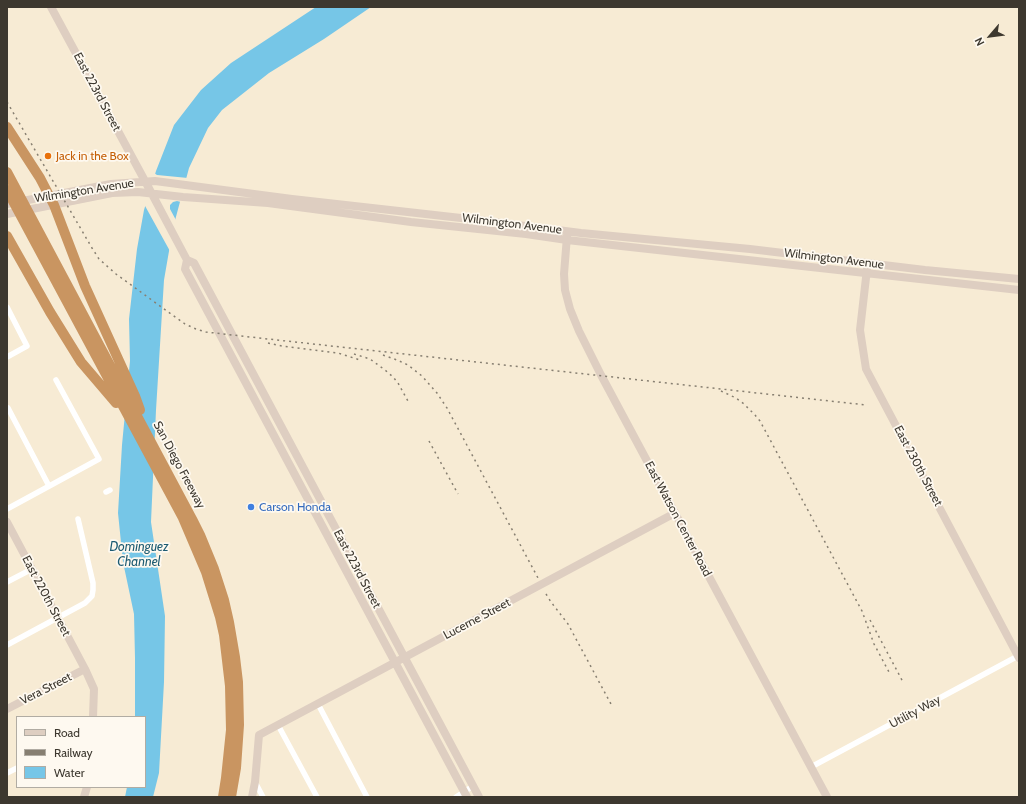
<!DOCTYPE html>
<style>
body{margin:0}
#map{position:relative;width:1026px;height:804px;overflow:hidden;background:#f7ebd4;font-family:Cabin,sans-serif}
canvas{display:block}
.frame{position:absolute;inset:0;border:8px solid #3d382f;pointer-events:none}
.legend{position:absolute;left:16px;top:716px;width:130px;height:72px;box-sizing:border-box;background:#fef9f0;border:1px solid #b1aca3;margin:0;padding:5px 7px;list-style:none;font-size:12px;color:#3d382f}
.legend li{display:flex;align-items:center;gap:8px;height:20px}
.legend b{width:20px;border:1px solid #b1aca3}
.north{position:absolute;left:970px;top:16px;width:40px;height:40px;-webkit-text-stroke:3px #fef9f0;paint-order:stroke;rotate:242deg;font-size:11px;font-weight:700;line-height:16px;text-align:center;color:#3d382f}
.north::after{content:'';display:block;margin:auto;width:14px;height:18px;background:#3d382f;clip-path:polygon(50% 0,100% 100%,50% 72%,0 100%)}
</style>
<div id="map">
<canvas width="1026" height="804"></canvas>
<div class="frame"></div>
<ul class="legend">
<li><b style="height:5px;background:#decec1"></b>Road</li>
<li><b style="height:5px;background:#877f71"></b>Railway</li>
<li><b style="height:11px;background:#76c6e7"></b>Water</li>
</ul>
<div class="north">N</div>
</div>
<script>
const context = document.querySelector('canvas').getContext('2d');
context.lineJoin = 'round';
function paint(path, color) {
  context.fillStyle = color;
  context.fill(path, 'evenodd');
}
function shape(rows) {
  const path = new Path2D();
  for (const r of rows) {
    path.moveTo(r[0], r[1]);
    for (let i = 2; i < r.length; i += 2) path.lineTo(r[i], r[i + 1]);
  }
  return path;
}
function trace(path, color, width, dash) {
  context.strokeStyle = color;
  context.lineWidth = width;
  context.lineCap = dash ? 'butt' : 'round';
  context.setLineDash(dash || []);
  context.stroke(path);
}
function write(font, color, halo, rows, align = 'center') {
  context.font = font + ' Cabin,sans-serif';
  context.lineWidth = 3.5;
  context.setLineDash([]);
  context.textBaseline = 'middle';
  context.strokeStyle = halo;
  context.fillStyle = color;
  for (const [text, x, y, turn = 0] of rows) {
    context.save();
    context.translate(x, y);
    context.rotate((+turn || 0) * Math.PI / 180);
    context.textAlign = isNaN(turn) ? turn : align;
    if (halo) context.strokeText(text, 0, 0);
    context.fillText(text, 0, 0);
    context.restore();
  }
}
paint(shape([
 [316,7,371,7,324,39,269,73,222,110,208,128,189,168,173,228,164,280,156,410,151,522,165,616,164,682,159,773,153,797,125,797,127,787,145,787,145,717,135,717,135,658,134,614,123,562,118,513,122,445,130,361,129,319,137,249,144,210,156,171,174,125,201,90,231,63]
]), '#76c6e7');
paint(shape([
 [154,173,157,175,188,178,181,202,177,201,173,202,170,205,170,209,177,222,171,253,144,204]
]), '#f7ebd4');
trace(shape([
 [7,307,27,346,7,357],
 [8,408,49,486],
 [106,492,110,490],
 [7,509,99,459,56,380],
 [7,582,32,569],
 [7,645,85,603,92,596,93,590,93,583,78,519],
 [318,704,367,797],
 [278,725,317,797],
 [811,767,1018,656],
 [7,773,17,768],
 [255,782,263,797],
 [456,797,473,786]
]), '#fff', 5.5);
trace(shape([
 [51,7,152,194,187,260,185,269,467,797],
 [7,204,111,184,155,181,292,199,470,219,581,233,750,249,925,270,1019,279],
 [7,214,112,193,138,192,183,197,268,203,411,222,526,234,567,240,1019,290],
 [567,236,564,274,565,290,570,309,579,331,601,375,827,797],
 [187,260,194,263,479,797],
 [867,269,860,330,866,369,1019,658],
 [7,522,85,669,94,689,93,717],
 [7,709,85,669],
 [84,797,87,787],
 [252,797,255,782,259,735,675,513]
]), '#decec1', 8);
trace(shape([
 [7,127,40,178,54,205,85,286,135,396,140,410],
 [7,172,192,519,200,535,214,569,224,600,229,622,235,657,238,682,239,725,236,768,231,797],
 [7,190,183,518,206,572,220,617,224,635,230,686,231,730,226,778,223,797],
 [7,236,50,312,81,362,116,403]
]), '#c99561', 10);
trace(shape([
 [7,102,92,248,99,259,116,274,171,314,185,324,196,329,206,332,241,336,866,405],
 [268,343,282,346,338,353,360,360],
 [354,354,370,359,385,370,393,377,398,383,409,403],
 [383,355,397,360,408,365,422,376,437,393,447,408,538,578],
 [721,391,736,398,744,404,755,415,760,421,862,611,874,644,889,672],
 [429,441,458,494],
 [546,594,551,602,568,624,612,706],
 [870,620,903,682]
]), '#877f71', 1.5, [2, 4]);
for (const [x, y, r, color] of [
 [48,156,4,"#e8710a"],
 [251,507,4,"#3f7fe0"]
]) {
  const dot = new Path2D();
  dot.arc(x, y, r, 0, 2 * Math.PI);
  context.fillStyle = color;
  context.fill(dot);
  trace(dot, '#fef9f0', 1.5);
}
write('12px', '#3d382f', '#fef9f0', [
 ["East 223rd Street",97,92,62],
 ["Wilmington Avenue",84,191,-9],
 ["Wilmington Avenue",512,224,7],
 ["Wilmington Avenue",834,259,7],
 ["San Diego Freeway",179,465,62],
 ["East 230th Street",918,466,62],
 ["East Watson Center Road",678,519,62],
 ["East 223rd Street",357,569,62],
 ["East 220th Street",46,596,62],
 ["Lucerne Street",477,619,-28],
 ["Vera Street",46,689,-27],
 ["Utility Way",915,712,-28]
]);
write('12px', '#c56008', '#fef9f0', [
 ["Jack in the Box",56,156]
], 'left');
write('12px', '#366cbe', '#fef9f0', [
 ["Carson Honda",259,507]
], 'left');
write('italic 13px', '#1c5b72', '#fef9f0', [
 ["Dominguez",139,547],
 ["Channel",139,562]
]);
</script>
